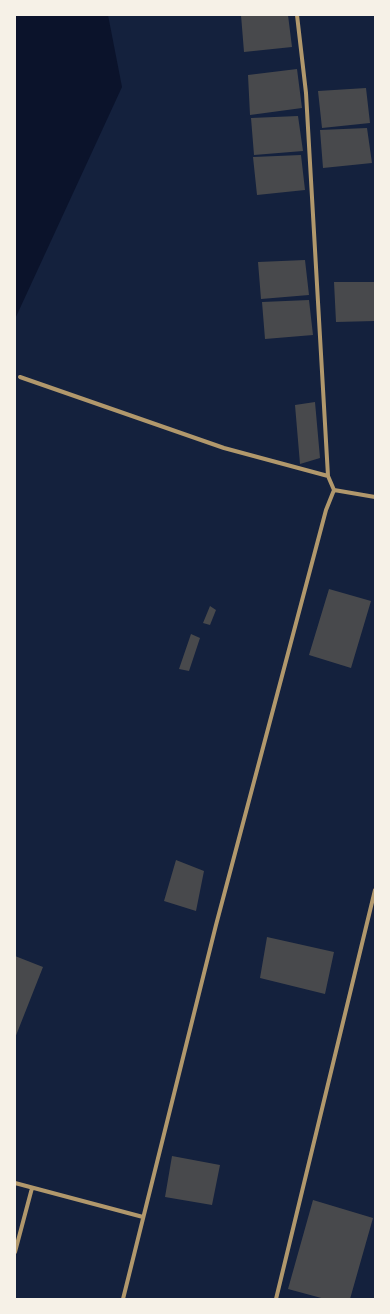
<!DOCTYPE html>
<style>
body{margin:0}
#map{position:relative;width:390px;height:1314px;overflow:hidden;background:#14213d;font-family:"Work Sans",sans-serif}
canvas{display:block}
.frame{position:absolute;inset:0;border:16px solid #f6f1e7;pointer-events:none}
</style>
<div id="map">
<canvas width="390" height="1314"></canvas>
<div class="frame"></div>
</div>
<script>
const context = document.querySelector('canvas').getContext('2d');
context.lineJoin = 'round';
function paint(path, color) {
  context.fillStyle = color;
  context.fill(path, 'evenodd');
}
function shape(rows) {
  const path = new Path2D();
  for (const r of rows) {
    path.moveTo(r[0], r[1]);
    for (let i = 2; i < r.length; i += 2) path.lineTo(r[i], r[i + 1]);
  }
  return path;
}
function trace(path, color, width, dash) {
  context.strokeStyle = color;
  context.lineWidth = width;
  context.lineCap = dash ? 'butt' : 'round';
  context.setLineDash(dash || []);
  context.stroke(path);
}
paint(shape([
 [15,15,108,15,122,87,15,319]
]), '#0b132b');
paint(shape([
 [241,15,288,15,292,47,244,52],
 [297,69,302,108,250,115,248,75],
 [366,88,370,123,322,128,318,91],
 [298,116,303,151,254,155,251,118],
 [367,128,372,163,323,168,320,130],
 [301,155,305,190,257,195,253,157],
 [305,260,309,295,261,299,258,262],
 [334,282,375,282,375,321,336,322],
 [309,300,313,335,265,339,262,302],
 [315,402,320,458,300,464,295,405],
 [329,589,371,601,351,668,309,655],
 [210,606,216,610,210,625,203,623],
 [191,634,200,638,189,671,179,669],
 [176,860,204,871,196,911,164,901],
 [267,937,334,952,325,994,260,978],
 [15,956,43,967,15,1038],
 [172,1156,220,1165,212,1205,165,1197],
 [313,1200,373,1218,350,1299,325,1299,288,1289]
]), '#48494c');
trace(shape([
 [20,377,224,448,328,476],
 [334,490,375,497],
 [15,1183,143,1217],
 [15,1252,32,1188],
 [123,1299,216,925,326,510,334,490,328,476,306,93,297,15],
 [276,1299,375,890]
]), '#b1986c', 4);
</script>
